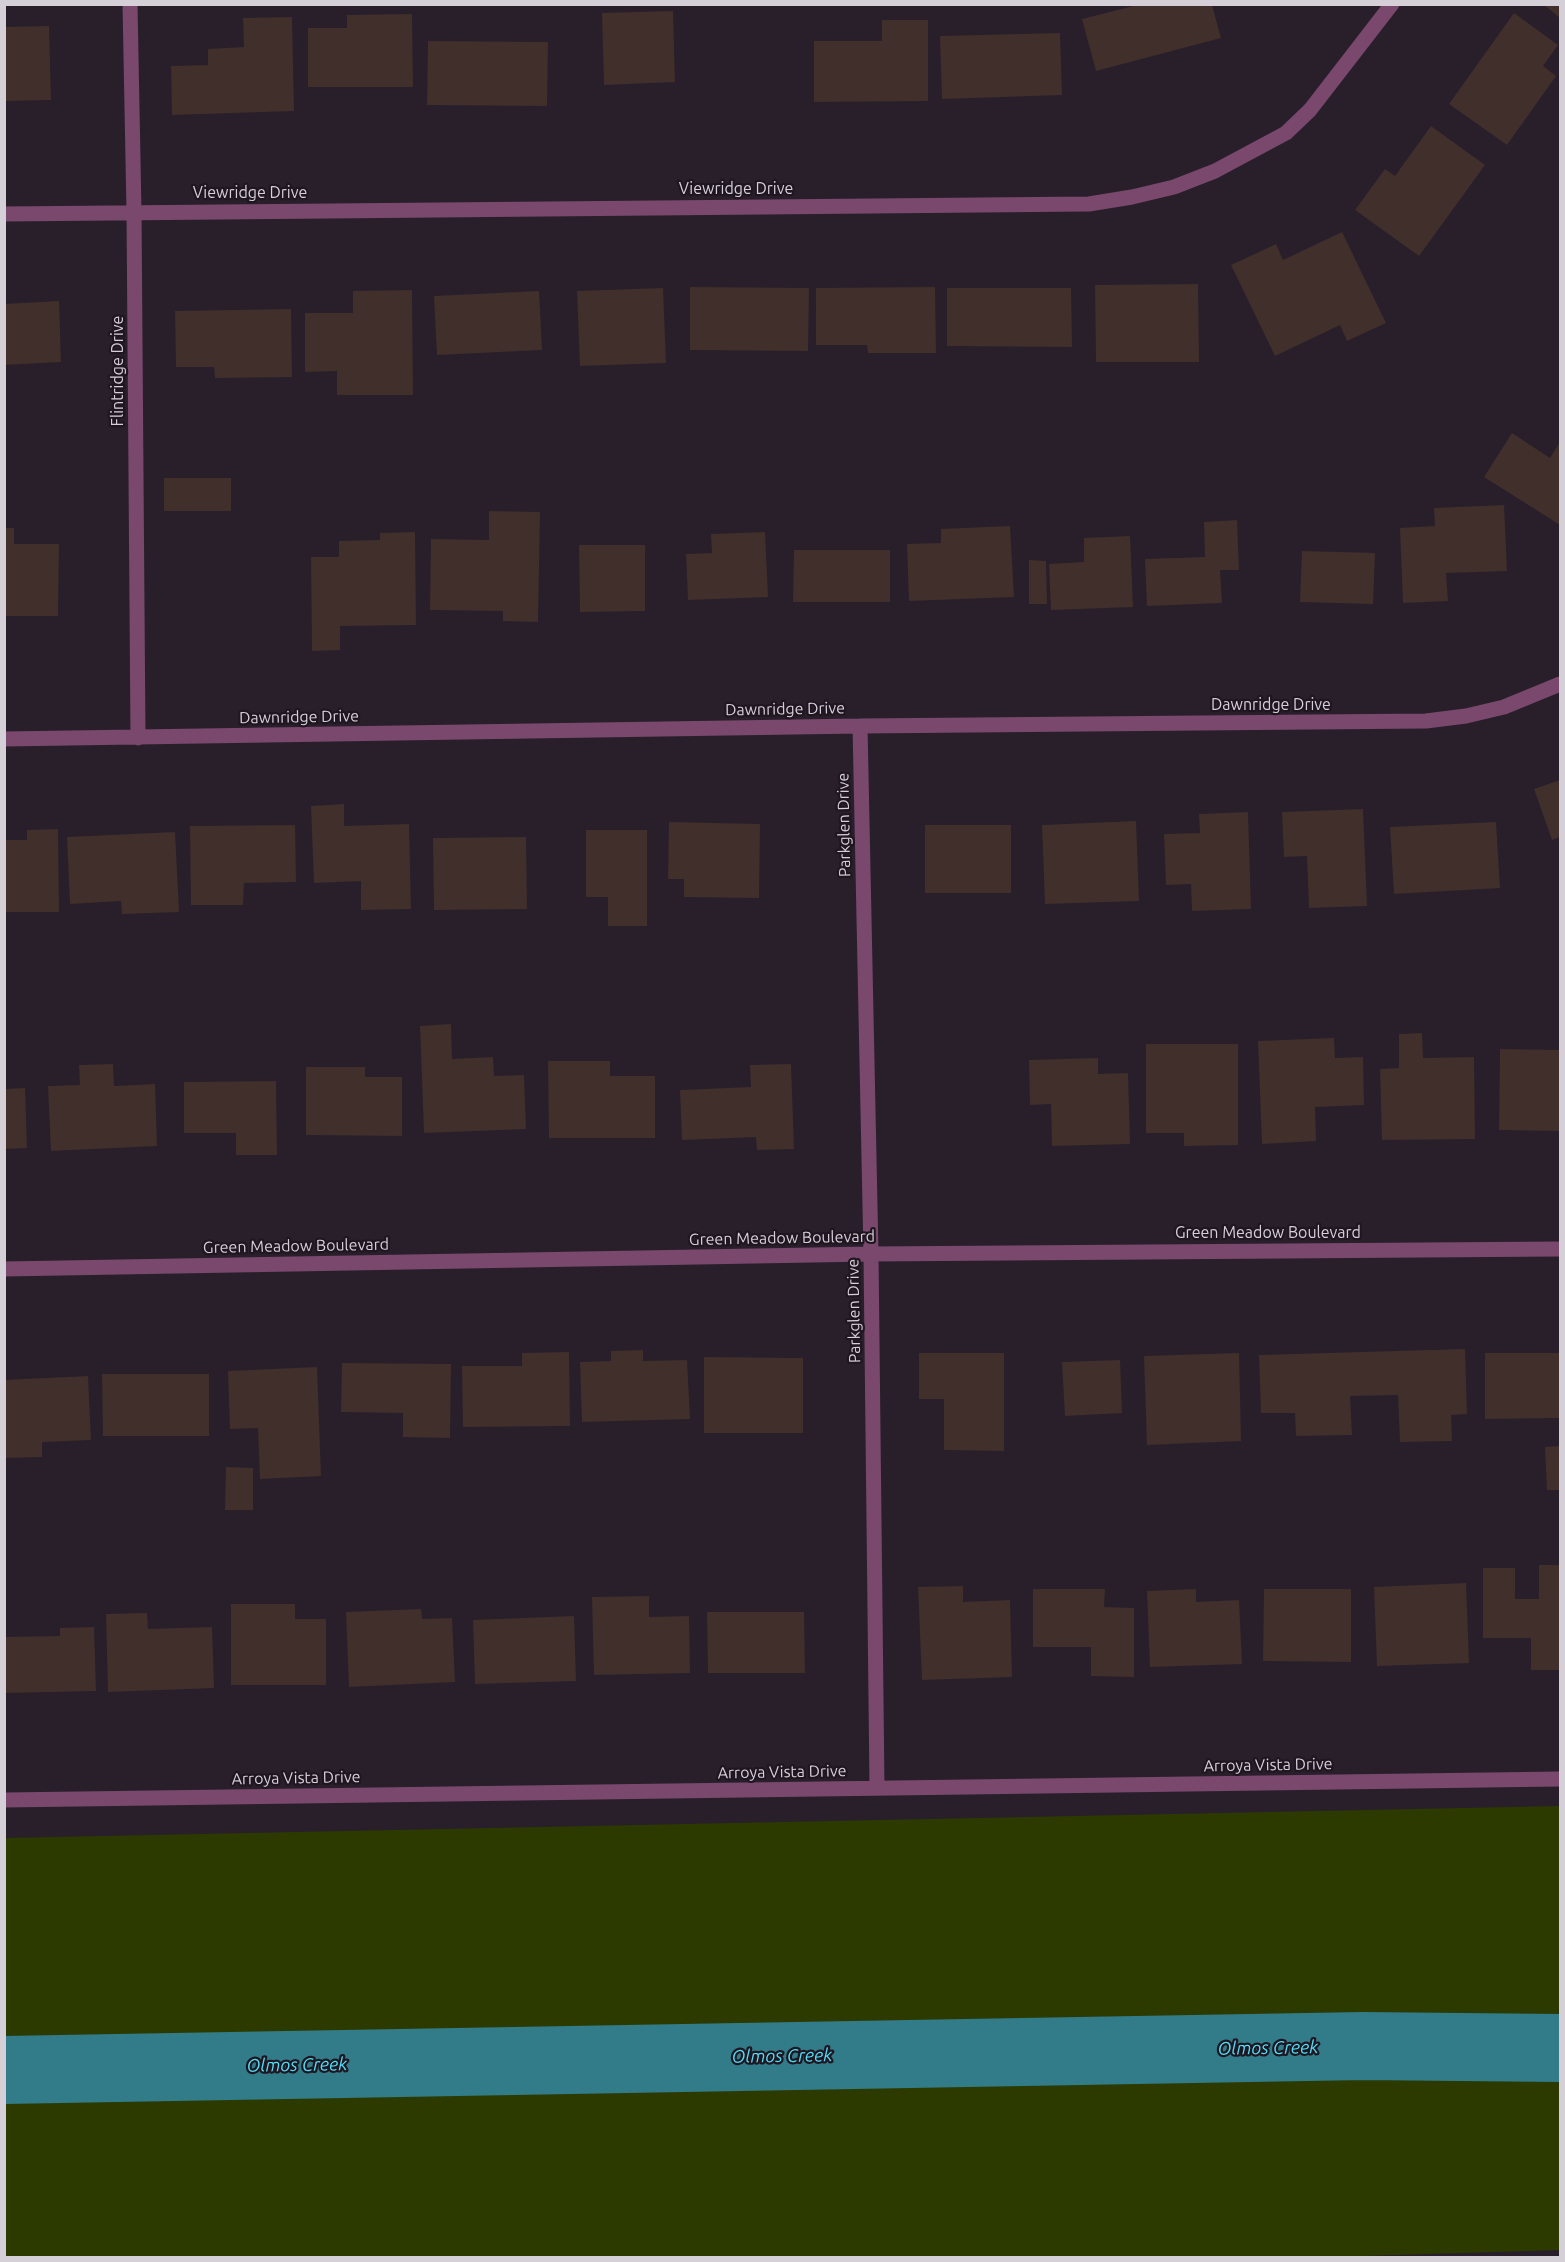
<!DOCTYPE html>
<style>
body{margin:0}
#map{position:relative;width:1565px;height:2262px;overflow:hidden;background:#281f2b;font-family:Ubuntu,sans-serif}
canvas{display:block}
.frame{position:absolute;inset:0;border:6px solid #d5cfd7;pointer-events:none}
</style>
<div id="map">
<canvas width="1565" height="2262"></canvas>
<div class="frame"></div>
</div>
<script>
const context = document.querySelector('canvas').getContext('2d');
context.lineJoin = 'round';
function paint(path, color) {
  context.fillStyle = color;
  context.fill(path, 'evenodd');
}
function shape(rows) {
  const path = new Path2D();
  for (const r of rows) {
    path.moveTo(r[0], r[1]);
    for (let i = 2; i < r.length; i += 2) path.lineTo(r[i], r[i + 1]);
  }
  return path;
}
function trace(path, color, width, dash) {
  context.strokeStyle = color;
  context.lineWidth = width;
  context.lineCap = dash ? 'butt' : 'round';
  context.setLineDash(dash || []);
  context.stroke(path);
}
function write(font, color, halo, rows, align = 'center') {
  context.font = font + ' Ubuntu,sans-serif';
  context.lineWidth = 4.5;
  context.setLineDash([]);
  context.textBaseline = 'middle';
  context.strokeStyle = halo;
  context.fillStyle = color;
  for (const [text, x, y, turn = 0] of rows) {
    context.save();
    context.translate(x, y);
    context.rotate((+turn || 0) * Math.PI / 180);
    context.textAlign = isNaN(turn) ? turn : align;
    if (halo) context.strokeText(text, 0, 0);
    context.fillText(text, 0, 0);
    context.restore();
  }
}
paint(shape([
 [1560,1806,1560,2250,1297,2258,5,2257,5,1838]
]), '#2c3a00');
trace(shape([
 [4,2070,1363,2046,1560,2048]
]), '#327c89', 68);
paint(shape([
 [1543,4,1560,4,1560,18],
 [1137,5,1212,5,1221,38,1096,71,1082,19],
 [673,11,675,82,604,85,602,13],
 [1514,13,1558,45,1543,66,1556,76,1507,145,1449,104],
 [412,14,413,87,308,87,308,28,347,28,347,15],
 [292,17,294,111,172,115,171,66,208,65,208,49,244,47,243,18],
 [882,20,928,20,928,101,814,102,814,41,882,41],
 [49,26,51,100,5,101,5,27],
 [1060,33,1062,95,942,99,940,36],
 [428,41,548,42,547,106,427,105],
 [1431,126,1485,165,1419,256,1355,210,1385,169,1395,176],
 [1342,232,1386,323,1347,341,1340,325,1275,356,1231,265,1276,244,1283,260],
 [1198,284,1199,362,1096,362,1095,285],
 [690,287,809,288,808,351,690,350],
 [935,287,936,353,868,353,867,345,816,345,816,288],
 [663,288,666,363,580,366,577,291],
 [947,288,1071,288,1072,347,947,346],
 [412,290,413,395,337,395,337,371,305,372,305,313,353,313,353,291],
 [539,291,542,350,437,355,434,296],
 [59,301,61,362,4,365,4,304],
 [291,309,292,377,215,378,214,367,176,367,175,311],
 [1512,433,1550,458,1560,442,1560,525,1484,477],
 [164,478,231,478,231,511,164,511],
 [1504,505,1507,571,1446,573,1448,601,1403,603,1400,528,1435,526,1434,508],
 [489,511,540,512,538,622,503,621,503,611,430,610,431,539,489,540],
 [1237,520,1239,570,1220,570,1222,603,1147,606,1145,559,1205,557,1204,522],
 [1010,526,1014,597,909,601,907,544,941,543,941,529],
 [4,528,14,528,14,544,59,544,58,616,4,616],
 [415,532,416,625,340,626,340,650,312,651,311,557,339,557,339,541,380,540,380,533],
 [765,532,768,597,688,600,686,554,712,553,711,534],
 [1130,536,1133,607,1051,610,1049,564,1084,562,1084,538],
 [579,545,645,545,645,611,580,612],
 [794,550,890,550,890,602,793,602],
 [1302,551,1375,553,1373,604,1300,602],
 [1029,560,1046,561,1047,604,1029,604],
 [1560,780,1560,837,1552,840,1534,789],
 [344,804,344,826,409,824,411,909,361,910,361,881,314,883,311,806],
 [1363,809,1367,906,1309,908,1307,856,1284,857,1282,812],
 [1248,812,1251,909,1192,911,1191,884,1166,885,1164,834,1200,833,1199,814],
 [1136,821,1139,901,1045,904,1042,825],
 [669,822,760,824,759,898,684,897,684,879,668,879],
 [1496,822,1500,888,1394,894,1390,827],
 [295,825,296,882,244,883,243,905,191,905,190,826],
 [925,825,1011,825,1011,893,925,893],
 [58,829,59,912,4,912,4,840,27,840,27,830],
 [586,830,647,830,647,926,608,926,608,897,586,897],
 [175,832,179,912,122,914,121,901,70,904,67,837],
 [526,837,527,909,434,910,433,838],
 [451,1024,452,1059,493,1057,494,1076,524,1075,526,1129,424,1133,420,1026],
 [1422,1033,1423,1058,1474,1057,1475,1139,1382,1140,1380,1069,1399,1068,1399,1034],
 [1334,1038,1335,1058,1363,1057,1364,1105,1315,1107,1316,1141,1262,1144,1258,1041],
 [1146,1044,1238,1044,1238,1145,1184,1146,1184,1133,1146,1133],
 [1500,1049,1560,1050,1560,1131,1499,1130],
 [1098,1058,1098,1074,1128,1073,1130,1144,1052,1146,1051,1104,1030,1105,1029,1060],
 [548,1061,610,1061,610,1076,655,1076,655,1138,549,1138],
 [113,1064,114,1086,155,1084,157,1146,51,1151,48,1086,80,1085,79,1065],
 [791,1064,794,1149,757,1150,756,1137,682,1140,680,1090,751,1087,750,1065],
 [306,1067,365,1067,365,1077,402,1077,402,1136,306,1135],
 [276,1081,277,1155,236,1155,236,1133,184,1133,184,1082],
 [25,1088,27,1148,4,1149,4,1089],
 [1465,1349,1467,1414,1451,1415,1452,1441,1400,1442,1398,1395,1350,1396,1352,1435,1296,1436,1295,1413,1261,1413,1259,1355],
 [643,1350,643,1361,687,1360,690,1419,582,1422,580,1362,611,1361,611,1351],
 [569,1352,570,1426,463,1427,462,1366,522,1366,522,1353],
 [919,1353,1004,1353,1004,1451,944,1450,944,1399,919,1399],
 [1239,1353,1241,1441,1147,1445,1144,1356],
 [1485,1353,1560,1353,1560,1418,1485,1419],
 [704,1357,803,1358,803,1433,704,1433],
 [1120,1360,1122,1413,1065,1416,1062,1362],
 [342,1363,451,1364,450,1438,403,1437,403,1413,341,1412],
 [317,1367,321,1476,260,1479,258,1428,230,1429,228,1371],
 [102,1374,209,1374,209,1436,103,1436],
 [88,1376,91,1440,42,1442,42,1457,4,1458,4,1380],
 [1560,1446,1560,1490,1547,1490,1545,1447],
 [226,1467,253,1468,253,1510,225,1510],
 [1539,1565,1560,1565,1560,1670,1531,1670,1531,1638,1483,1638,1483,1568,1515,1568,1515,1599,1539,1599],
 [1466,1583,1469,1663,1377,1666,1374,1587],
 [963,1586,963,1602,1010,1600,1012,1677,922,1680,918,1587],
 [1033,1589,1105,1589,1104,1607,1134,1608,1134,1677,1091,1676,1091,1647,1033,1647],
 [1196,1589,1196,1602,1239,1600,1242,1664,1150,1667,1147,1591],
 [1264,1589,1351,1589,1351,1662,1263,1661],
 [649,1596,649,1617,689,1616,690,1673,594,1675,592,1597],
 [231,1604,295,1604,295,1619,326,1619,326,1685,231,1685],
 [421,1609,422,1619,452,1618,455,1682,349,1687,346,1612],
 [707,1612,804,1612,805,1673,708,1673],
 [147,1613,148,1629,212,1627,214,1688,108,1692,106,1614],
 [574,1616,576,1681,475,1684,473,1620],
 [94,1627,96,1691,4,1693,4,1637,60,1636,60,1628]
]), '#402f2b');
trace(shape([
 [130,4,134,212,138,738],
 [4,214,1089,204,1132,197,1174,187,1215,171,1286,133,1310,110,1392,4],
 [860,726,871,1254,877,1788],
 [4,739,860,726,1426,721,1466,716,1504,707,1560,684],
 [4,1269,871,1254,1560,1249],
 [4,1800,1560,1779]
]), '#79486c', 15);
write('16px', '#d5cfd7', '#1f1621', [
 ["Viewridge Drive",736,189],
 ["Viewridge Drive",250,193],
 ["Flintridge Drive",118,371,-90],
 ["Dawnridge Drive",1271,705],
 ["Dawnridge Drive",785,709,-1],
 ["Dawnridge Drive",299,717,-1],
 ["Parkglen Drive",844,825,-91],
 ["Green Meadow Boulevard",1268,1233],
 ["Green Meadow Boulevard",782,1238,-1],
 ["Green Meadow Boulevard",296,1246,-1],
 ["Parkglen Drive",854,1311,-91],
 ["Arroya Vista Drive",1268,1765,-1],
 ["Arroya Vista Drive",782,1772,-1],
 ["Arroya Vista Drive",296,1778,-1]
]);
write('italic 18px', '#4fdef6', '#1f1621', [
 ["Olmos Creek",1268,2048,-1],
 ["Olmos Creek",782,2056,-1],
 ["Olmos Creek",297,2065,-1]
]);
</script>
